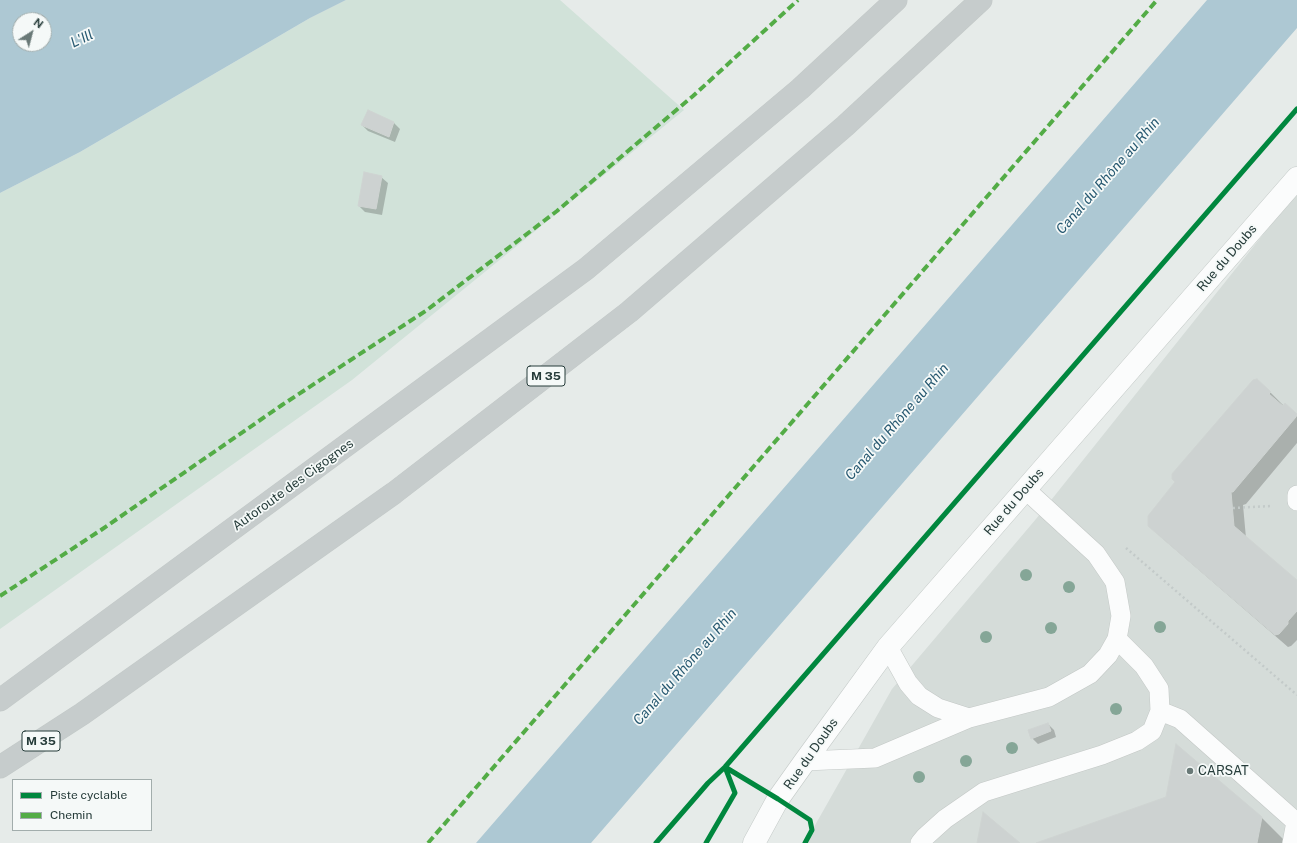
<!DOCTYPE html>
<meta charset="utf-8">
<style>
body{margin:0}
#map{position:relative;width:1297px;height:843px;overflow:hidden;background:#e6ebe9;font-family:"Public Sans",sans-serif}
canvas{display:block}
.legend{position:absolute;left:12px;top:779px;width:140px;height:52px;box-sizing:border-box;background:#f5f9f8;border:1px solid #a2adac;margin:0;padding:5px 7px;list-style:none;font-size:12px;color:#263c3a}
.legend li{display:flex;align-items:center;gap:8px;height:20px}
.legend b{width:20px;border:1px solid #a2adac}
.north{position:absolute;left:12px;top:12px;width:40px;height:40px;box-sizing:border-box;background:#f5f9f8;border:1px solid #a2adac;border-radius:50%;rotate:36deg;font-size:11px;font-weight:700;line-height:16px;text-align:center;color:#263c3a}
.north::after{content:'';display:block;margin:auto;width:14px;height:18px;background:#697977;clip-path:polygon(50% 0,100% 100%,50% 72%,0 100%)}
</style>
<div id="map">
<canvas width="1297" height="843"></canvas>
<ul class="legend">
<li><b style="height:5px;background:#00873e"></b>Piste cyclable</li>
<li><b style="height:5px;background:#53ac46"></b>Chemin</li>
</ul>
<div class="north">N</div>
</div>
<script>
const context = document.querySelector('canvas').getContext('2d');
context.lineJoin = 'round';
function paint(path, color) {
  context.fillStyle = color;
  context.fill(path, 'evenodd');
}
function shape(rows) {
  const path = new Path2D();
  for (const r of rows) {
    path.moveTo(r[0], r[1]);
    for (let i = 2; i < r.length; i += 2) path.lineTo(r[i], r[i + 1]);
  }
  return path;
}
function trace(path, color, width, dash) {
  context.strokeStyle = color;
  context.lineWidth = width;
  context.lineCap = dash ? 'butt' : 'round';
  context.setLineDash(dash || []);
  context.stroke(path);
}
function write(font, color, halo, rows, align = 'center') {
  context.font = font + ' "Public Sans",sans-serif';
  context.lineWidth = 3.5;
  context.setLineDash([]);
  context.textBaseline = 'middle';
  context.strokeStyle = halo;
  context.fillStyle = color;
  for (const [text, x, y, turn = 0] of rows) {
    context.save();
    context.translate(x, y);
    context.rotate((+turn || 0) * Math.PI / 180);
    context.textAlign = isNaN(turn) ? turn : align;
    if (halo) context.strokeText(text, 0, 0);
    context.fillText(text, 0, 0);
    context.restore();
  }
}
paint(shape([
 [1297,192,1297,843,805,843,892,689,1036,519]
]), '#d5dcd9');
paint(shape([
 [346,0,560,0,684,110,352,380,0,629,0,193,80,152,310,18]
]), '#d1e2d9');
paint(shape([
 [0,0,346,0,310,18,80,152,0,193],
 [20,20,44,20,44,44,20,44],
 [1207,0,1297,0,1297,28,591,843,476,843]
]), '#adc8d3');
paint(shape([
 [368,111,394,123,400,129,395,142,368,131,362,125],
 [381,177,388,183,382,215,365,212,359,206],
 [1270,392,1284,406,1285,404,1297,415,1297,443,1246,504,1243,505,1246,538,1297,582,1297,640,1291,646,1288,647,1162,538,1149,525],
 [1048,724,1054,730,1056,737,1038,744,1032,738],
 [1262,818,1287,843,1039,843]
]), '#0003');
const building = shape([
 [368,110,394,122,389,137,361,125,368,110],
 [364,172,382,176,376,209,358,206,364,172],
 [1257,379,1271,392,1269,394,1283,406,1285,403,1297,414,1296,417,1233,492,1231,492,1234,526,1297,580,1297,611,1288,621,1288,624,1279,634,1275,635,1148,526,1148,516,1175,482,1172,479,1172,474,1253,380,1257,379],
 [1048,723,1051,731,1031,739,1028,730,1048,723],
 [1176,744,1262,817,1257,843,1036,843,1166,797,1176,744],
 [983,812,1020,843,977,843,983,812]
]);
paint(building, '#cdd2d1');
trace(building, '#cfd4d2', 1);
const service = shape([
 [1297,495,1297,501],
 [888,647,908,683,919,696,938,708,969,718],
 [1160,711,1180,719,1296,822,1292,843],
 [805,761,875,758,969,718,1049,697,1090,674,1108,655,1117,639,1121,616,1115,582,1096,554,1025,489],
 [920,843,925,837,945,819,984,792,1102,755,1137,741,1152,731,1160,711,1159,689,1144,666,1117,639]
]);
const secondary = shape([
 [754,843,778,799,805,761,888,647,1297,178]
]);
const trunk = shape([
 [0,700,586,269,800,89,896,0],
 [0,767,82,714,394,493,629,312,845,126,981,0]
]);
trace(service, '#c3c8c6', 20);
trace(secondary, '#c3c9c7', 23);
trace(trunk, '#c3c9c8', 23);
trace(shape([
 [1233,508,1271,506],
 [1126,548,1297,695]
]), '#c3cac9', 2.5, [2, 3]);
trace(service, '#fbfcfc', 19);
trace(secondary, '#fbfcfc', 22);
trace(trunk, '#c6cccc', 22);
trace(shape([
 [0,596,101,530,282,405,427,310,557,211,693,96,798,0],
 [428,843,1157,0]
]), '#53ac46', 4, [8, 4]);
trace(shape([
 [725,767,778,799,810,820,812,830,805,843],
 [656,843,708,783,725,767,1297,109],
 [706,843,735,793,725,767]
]), '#00873e', 5);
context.fillStyle = '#85a697';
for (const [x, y] of [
 [1026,575],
 [1069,587],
 [1160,627],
 [1051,628],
 [986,637],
 [1116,709],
 [1012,748],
 [966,761],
 [919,777]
]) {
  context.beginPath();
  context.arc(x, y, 6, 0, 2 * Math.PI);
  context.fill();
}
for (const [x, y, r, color] of [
 [1190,771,4,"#697977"]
]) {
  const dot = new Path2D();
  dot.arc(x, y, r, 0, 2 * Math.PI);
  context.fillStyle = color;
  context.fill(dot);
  trace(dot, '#f5f9f8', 1.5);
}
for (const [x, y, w] of [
 [546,376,38],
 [41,741,38]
]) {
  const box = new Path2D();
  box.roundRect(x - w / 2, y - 10, w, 20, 3);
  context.fillStyle = '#f5f9f8';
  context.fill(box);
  trace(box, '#263c3a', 1);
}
write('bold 12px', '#263c3a', null, [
 ["M 35",546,376],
 ["M 35",41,741]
]);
write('13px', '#263c3a', '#f5f9f8', [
 ["Rue du Doubs",1227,258,-49],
 ["Autoroute des Cigognes",293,485,-36],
 ["Rue du Doubs",1014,502,-49],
 ["Rue du Doubs",811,754,-55]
]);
write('13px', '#263c3a', '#f5f9f8', [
 ["CARSAT",1198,771]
], 'left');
write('italic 14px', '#275971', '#f5f9f8', [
 ["L'Ill",82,39,-25],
 ["Canal du Rhône au Rhin",1108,176,-49],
 ["Canal du Rhône au Rhin",897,422,-49],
 ["Canal du Rhône au Rhin",685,667,-49]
]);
</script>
